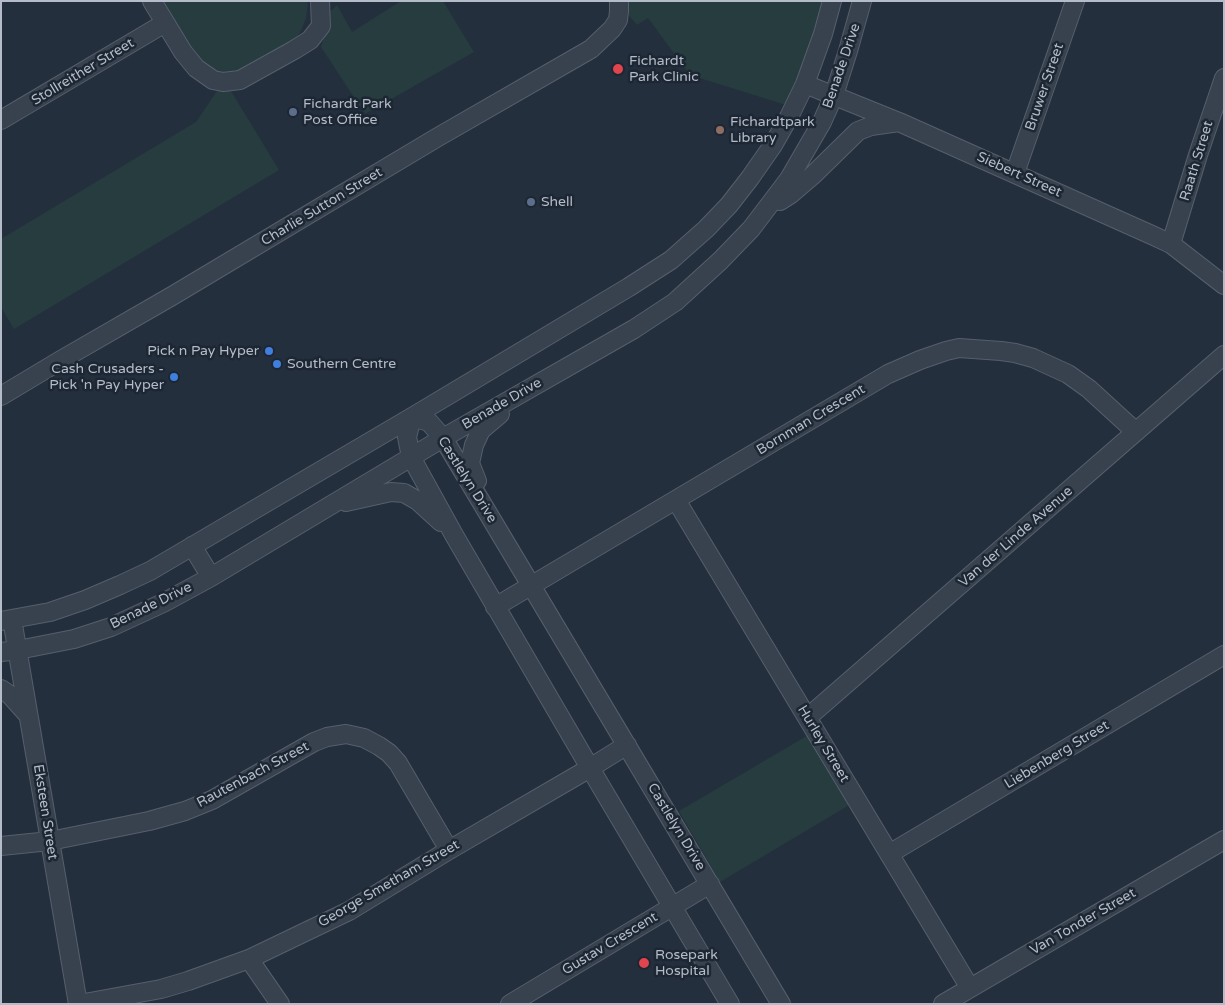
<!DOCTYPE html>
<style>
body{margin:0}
#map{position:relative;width:1225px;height:1005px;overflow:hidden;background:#242f3e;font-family:"Varela Round",sans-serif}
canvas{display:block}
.frame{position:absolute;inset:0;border:2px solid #b4bcc9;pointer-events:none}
</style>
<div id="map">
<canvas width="1225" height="1005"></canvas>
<div class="frame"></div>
</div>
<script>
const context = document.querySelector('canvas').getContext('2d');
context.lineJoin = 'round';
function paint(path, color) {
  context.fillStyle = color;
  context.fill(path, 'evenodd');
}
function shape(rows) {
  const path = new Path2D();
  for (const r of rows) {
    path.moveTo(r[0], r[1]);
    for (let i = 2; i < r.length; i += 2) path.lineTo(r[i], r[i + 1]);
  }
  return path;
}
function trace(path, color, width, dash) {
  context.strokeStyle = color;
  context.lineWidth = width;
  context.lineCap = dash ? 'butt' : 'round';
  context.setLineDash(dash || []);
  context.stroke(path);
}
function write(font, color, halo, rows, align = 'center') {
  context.font = font + ' "Varela Round",sans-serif';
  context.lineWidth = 5;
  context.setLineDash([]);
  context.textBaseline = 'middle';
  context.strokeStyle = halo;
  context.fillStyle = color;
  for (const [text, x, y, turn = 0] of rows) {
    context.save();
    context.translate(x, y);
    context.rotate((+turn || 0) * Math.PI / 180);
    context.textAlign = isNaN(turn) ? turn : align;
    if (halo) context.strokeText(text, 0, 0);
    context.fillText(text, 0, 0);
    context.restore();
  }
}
paint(shape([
 [159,1,307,1,308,4,306,18,300,33,289,45,236,73,221,76,199,64],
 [401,1,443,1,474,52,365,114,321,47,326,32,329,13,337,5,352,32],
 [620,1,822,1,809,51,786,105,690,75,648,18,637,25,620,5],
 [217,91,231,91,279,170,14,329,1,307,1,239,196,122],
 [810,734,851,804,720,882,679,811]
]), '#263c3f');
const minor = shape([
 [152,1,183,52,196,68,213,80,223,82,240,80,294,50,310,40,321,26,320,1],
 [805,84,899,122,1154,236,1171,244,1224,285],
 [1,120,165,23],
 [1015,173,1075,1],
 [780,201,791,194,812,176,858,131,871,126,899,122],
 [1171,244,1198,155,1224,78],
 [1,396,61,360,172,296,438,137,591,49,612,29,618,20,619,11,619,1],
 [412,417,429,422,443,438,781,1004],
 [412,417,407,437,411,457,454,535,590,768,730,1004],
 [477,481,470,463,474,445,481,430,500,414],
 [676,500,970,988],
 [346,502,391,492,404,493,418,501,441,522],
 [192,546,211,577],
 [495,607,888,374,920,360,946,351,959,348,1001,351,1015,353,1033,358,1068,374,1089,389,1136,432],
 [12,619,78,1004],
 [1,621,50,612,85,600,120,585,150,571,412,417,629,287,671,260,706,229,729,205,750,178,773,145,789,117,805,84,823,34,832,1],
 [1,652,18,650,74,639,111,627,163,603,211,577,443,438,634,329,675,302,720,261,751,229,789,179,822,122,834,95,848,51,862,1],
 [1,689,10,695,28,715],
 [807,718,1224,355],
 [1,846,50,841,149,821,185,811,212,800,314,742,327,737,346,734,364,738,379,746,389,753,398,763,449,850],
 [889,854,1224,655],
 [249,959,280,1004],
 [79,1004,161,989,188,981,249,959,301,934,349,911,449,850,590,768,627,745],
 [510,1004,710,884],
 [943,1004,1224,840]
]);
trace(minor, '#565f6c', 20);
trace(minor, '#38414e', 18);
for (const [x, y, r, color] of [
 [618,69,6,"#e0444e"],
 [293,112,5,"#5c6f8a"],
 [720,130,5,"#8d6e63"],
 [531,202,5,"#5c6f8a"],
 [269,351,5,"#3f7fe0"],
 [277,364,5,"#3f7fe0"],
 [174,377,5,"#3f7fe0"],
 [644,963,6,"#e0444e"]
]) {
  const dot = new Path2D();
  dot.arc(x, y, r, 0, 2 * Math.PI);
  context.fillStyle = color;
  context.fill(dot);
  trace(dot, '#1d2633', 2);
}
write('14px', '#b4bcc9', '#1d2633', [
 ["Fichardt",629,61],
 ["Park Clinic",629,77],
 ["Fichardt Park",303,104],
 ["Post Office",303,120],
 ["Fichardtpark",730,122],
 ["Library",730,138],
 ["Shell",541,202],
 ["Pick n Pay Hyper",259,351,"right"],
 ["Southern Centre",287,364],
 ["Cash Crusaders -",164,369,"right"],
 ["Pick 'n Pay Hyper",164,385,"right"],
 ["Rosepark",655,955],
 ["Hospital",655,971]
], 'left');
write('14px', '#b4bcc9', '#1d2633', [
 ["Benade Drive",842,66,-71],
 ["Stollreither Street",83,72,-31],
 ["Bruwer Street",1045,87,-71],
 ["Raath Street",1197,161,-73],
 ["Siebert Street",1019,175,24],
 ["Charlie Sutton Street",322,207,-31],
 ["Benade Drive",502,404,-30],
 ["Bornman Crescent",811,420,-31],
 ["Castlelyn Drive",467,480,58],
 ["Van der Linde Avenue",1016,537,-41],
 ["Benade Drive",151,606,-26],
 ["Hurley Street",823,744,59],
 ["Liebenberg Street",1057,755,-31],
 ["Rautenbach Street",253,775,-28],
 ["Eksteen Street",45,812,81],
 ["Castlelyn Drive",676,827,59],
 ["George Smetham Street",389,884,-30],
 ["Van Tonder Street",1083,922,-30],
 ["Gustav Crescent",610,944,-31]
]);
</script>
